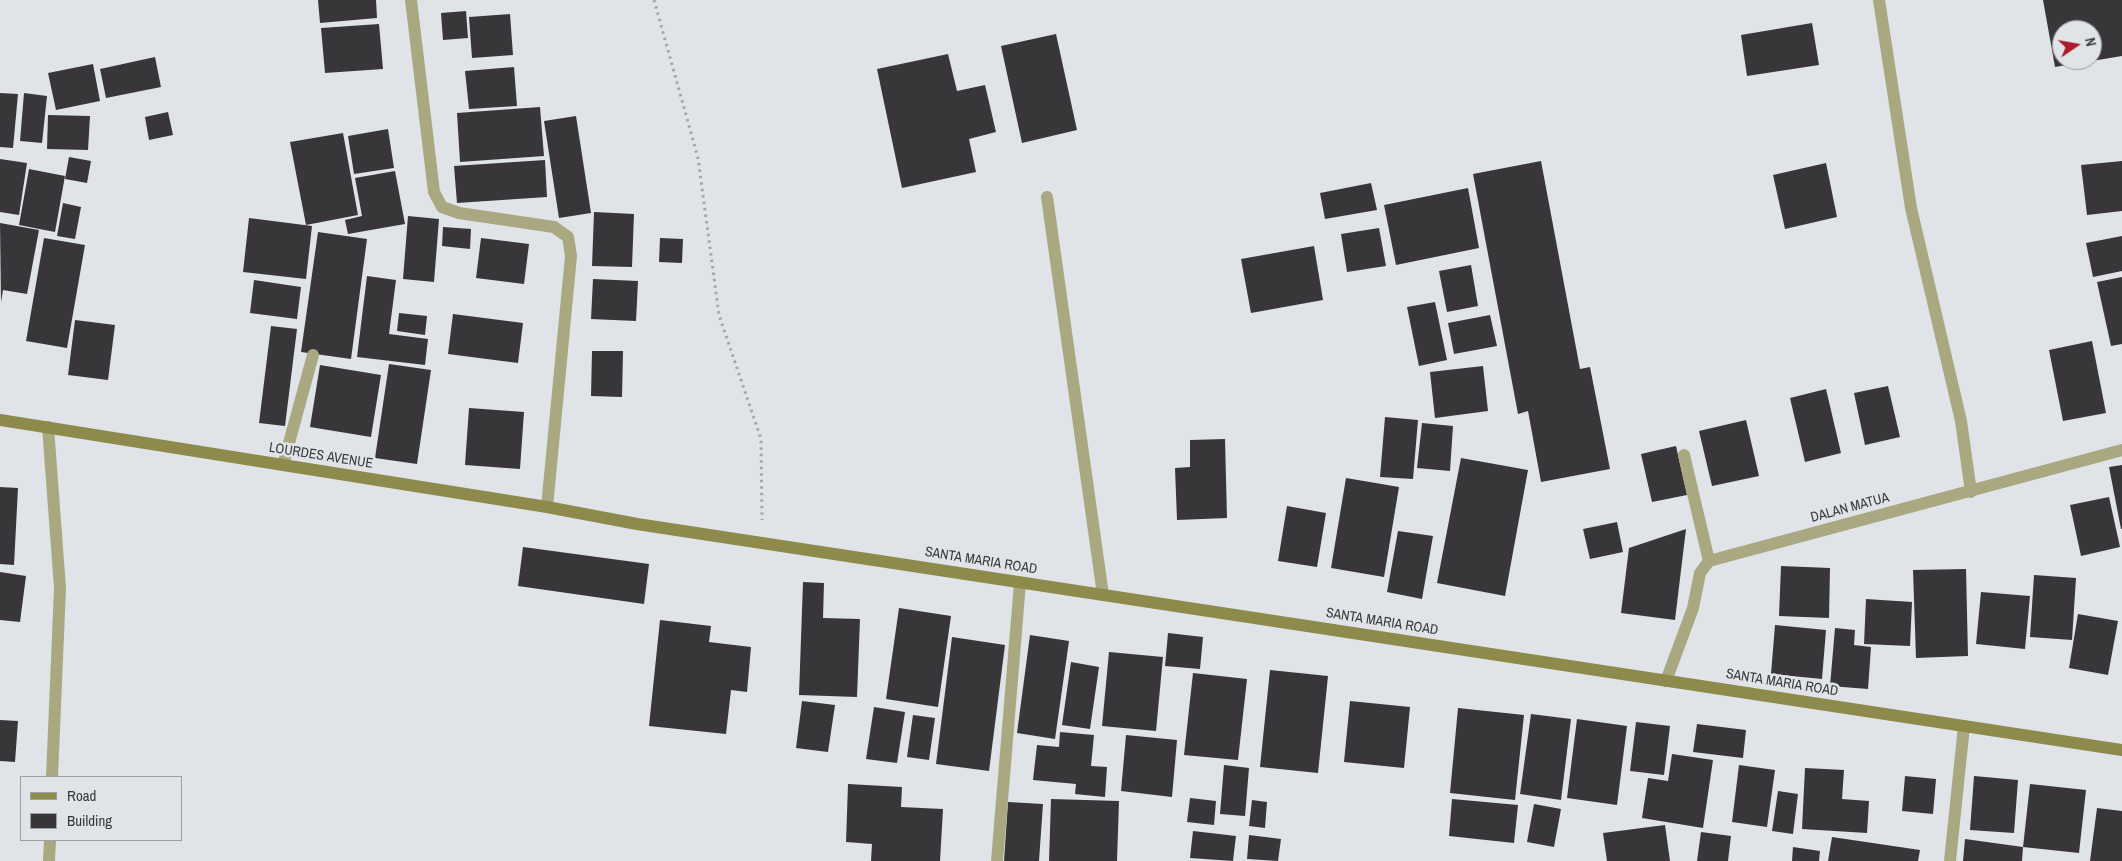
<!DOCTYPE html>
<style>
body{margin:0}
#map{position:relative;width:2122px;height:861px;overflow:hidden;background:#e0e4e9;font-family:"Archivo Narrow",sans-serif}
canvas{display:block}
.legend{position:absolute;left:20px;top:776px;width:162px;height:65px;box-sizing:border-box;background:#e0e4e9;border:1px solid #9da0a4;margin:0;padding:6px 9px;list-style:none;font-size:15px;color:#383a3c}
.legend li{display:flex;align-items:center;gap:10px;height:25px}
.legend b{width:25px;border:1px solid #9da0a4}
.north{position:absolute;left:2052px;top:20px;width:50px;height:50px;box-sizing:border-box;background:#e0e4e9;border:1px solid #9da0a4;border-radius:50%;rotate:78deg;font-size:14px;font-weight:700;line-height:20px;text-align:center;color:#383a3c}
.north::after{content:'';display:block;margin:auto;width:18px;height:22px;background:#ae1b2b;clip-path:polygon(50% 0,100% 100%,50% 72%,0 100%)}
</style>
<div id="map">
<canvas width="2122" height="861"></canvas>
<ul class="legend">
<li><b style="height:6px;background:#8d8a4c"></b>Road</li>
<li><b style="height:14px;background:#39363a"></b>Building</li>
</ul>
<div class="north">N</div>
</div>
<script>
const context = document.querySelector('canvas').getContext('2d');
context.lineJoin = 'round';
function paint(path, color) {
  context.fillStyle = color;
  context.fill(path, 'evenodd');
}
function shape(rows) {
  const path = new Path2D();
  for (const r of rows) {
    path.moveTo(r[0], r[1]);
    for (let i = 2; i < r.length; i += 2) path.lineTo(r[i], r[i + 1]);
  }
  return path;
}
function trace(path, color, width, dash) {
  context.strokeStyle = color;
  context.lineWidth = width;
  context.lineCap = dash ? 'butt' : 'round';
  context.setLineDash(dash || []);
  context.stroke(path);
}
function write(font, color, halo, rows, align = 'center') {
  context.font = font + ' "Archivo Narrow",sans-serif';
  context.lineWidth = 5;
  context.setLineDash([]);
  context.textBaseline = 'middle';
  context.strokeStyle = halo;
  context.fillStyle = color;
  for (const [text, x, y, turn = 0] of rows) {
    context.save();
    context.translate(x, y);
    context.rotate((+turn || 0) * Math.PI / 180);
    context.textAlign = isNaN(turn) ? turn : align;
    if (halo) context.strokeText(text, 0, 0);
    context.fillText(text, 0, 0);
    context.restore();
  }
}
paint(shape([
 [318,0,376,0,377,18,320,23],
 [2043,0,2122,0,2122,56,2092,61,2092,30,2062,30,2062,60,2091,61,2055,67],
 [466,11,468,38,443,40,441,13],
 [510,14,513,55,472,58,469,17],
 [1812,23,1819,65,1747,76,1741,35],
 [379,24,383,69,325,73,321,28],
 [1056,34,1077,130,1022,143,1001,46],
 [948,54,957,91,985,85,996,132,969,139,976,172,902,188,877,69],
 [155,57,161,87,106,98,100,69],
 [93,64,100,101,56,110,48,73],
 [514,67,517,106,469,109,465,71],
 [0,93,18,94,13,148,0,147],
 [24,93,47,96,42,143,20,141],
 [540,107,544,156,460,162,457,113],
 [168,112,173,135,149,140,145,117],
 [48,115,90,116,88,150,47,149],
 [576,116,591,213,559,218,544,121],
 [388,129,394,168,354,174,348,136],
 [343,133,358,215,306,225,290,142],
 [69,157,91,161,87,183,65,179],
 [0,159,27,163,19,215,0,212],
 [545,160,547,197,457,203,454,166],
 [1541,161,1580,369,1590,367,1610,469,1541,482,1528,411,1518,414,1473,174],
 [2122,161,2122,211,2087,215,2081,165],
 [1826,163,1837,217,1785,229,1773,175],
 [29,169,65,176,55,232,19,225],
 [395,171,405,224,348,234,345,220,362,216,355,178],
 [1371,183,1377,210,1325,219,1320,193],
 [1468,188,1479,248,1396,265,1384,205],
 [63,203,81,207,75,239,57,236],
 [594,212,634,214,632,267,592,266],
 [408,216,439,219,434,282,403,279],
 [249,218,312,226,306,279,243,272],
 [0,223,39,230,27,294,3,290,1,302],
 [443,227,471,229,470,249,442,246],
 [1379,228,1386,266,1347,272,1341,234],
 [318,232,367,239,351,359,301,352],
 [2122,236,2122,271,2093,277,2086,243],
 [44,238,85,245,67,348,26,341],
 [481,238,529,244,524,284,476,278],
 [660,238,683,239,682,263,659,262],
 [1314,246,1323,300,1251,313,1241,259],
 [1471,265,1478,306,1447,312,1439,271],
 [367,276,396,280,389,334,428,339,425,365,357,357],
 [2122,277,2122,344,2111,346,2097,282],
 [593,279,638,281,636,321,591,319],
 [254,280,301,287,297,319,250,313],
 [1435,302,1447,360,1419,366,1407,307],
 [399,313,427,316,425,335,397,331],
 [453,314,523,323,518,363,448,354],
 [1490,315,1497,346,1454,354,1448,323],
 [75,320,115,325,108,380,68,375],
 [271,326,297,329,285,426,259,423],
 [2092,341,2106,413,2063,421,2049,350],
 [592,351,623,351,622,397,591,396],
 [389,364,431,370,417,464,375,458],
 [320,365,381,375,371,437,310,427],
 [1483,366,1488,411,1435,418,1430,372],
 [1888,386,1900,437,1865,445,1854,393],
 [1826,389,1841,453,1805,462,1790,398],
 [469,408,524,412,520,469,465,465],
 [1385,417,1418,420,1413,479,1380,477],
 [1746,420,1759,476,1712,486,1699,431],
 [1422,423,1453,426,1450,471,1417,468],
 [1225,439,1227,518,1177,520,1175,468,1190,467,1190,440],
 [1676,446,1687,495,1652,502,1641,454],
 [1461,458,1528,470,1505,596,1437,583],
 [2122,465,2122,529,2121,529,2109,467],
 [1346,478,1399,487,1384,577,1331,568],
 [0,487,18,488,14,565,0,564],
 [2109,497,2120,547,2081,556,2070,505],
 [1287,506,1326,513,1317,567,1278,561],
 [1617,522,1623,552,1590,559,1583,529],
 [1686,529,1675,620,1621,613,1629,548],
 [1398,531,1433,536,1422,599,1387,592],
 [523,547,649,564,644,604,518,586],
 [1781,566,1830,568,1829,618,1779,616],
 [1966,569,1968,656,1916,658,1913,570],
 [0,572,26,576,20,622,0,620],
 [2034,575,2076,578,2072,640,2030,637],
 [803,582,824,583,823,618,860,619,857,697,799,695],
 [1981,592,2030,596,2025,649,1976,644],
 [1866,599,1912,602,1910,646,1864,644],
 [899,608,951,616,938,707,886,699],
 [2078,614,2118,621,2108,675,2069,668],
 [660,620,711,626,709,642,751,647,747,692,731,690,726,734,649,726],
 [1775,625,1826,630,1822,679,1771,674],
 [1835,628,1855,630,1854,645,1871,647,1868,689,1830,686],
 [1168,633,1203,637,1200,669,1165,666],
 [1030,635,1069,641,1055,739,1017,733],
 [952,637,1005,645,989,771,936,764],
 [1109,652,1163,657,1156,731,1102,726],
 [1071,662,1099,667,1090,729,1062,725],
 [1270,670,1328,676,1318,773,1260,767],
 [1193,673,1247,679,1238,760,1184,755],
 [802,701,835,705,828,752,796,748],
 [1350,701,1410,707,1404,768,1344,762],
 [874,707,905,712,897,763,866,759],
 [1458,708,1524,715,1515,800,1450,793],
 [1531,714,1571,719,1561,800,1520,794],
 [913,715,935,718,929,760,907,757],
 [1577,719,1627,726,1617,805,1567,798],
 [0,720,18,721,15,762,0,761],
 [1636,722,1670,726,1664,775,1630,771],
 [1697,724,1746,730,1743,758,1693,752],
 [1060,732,1094,735,1091,766,1107,767,1105,797,1075,794,1076,784,1033,780,1037,745,1059,747],
 [1126,735,1177,740,1172,797,1121,791],
 [1672,754,1713,760,1703,828,1642,818,1648,778,1668,781],
 [1224,765,1249,768,1245,816,1220,814],
 [1739,765,1775,770,1767,827,1732,822],
 [1805,768,1844,770,1842,799,1869,801,1867,833,1802,829],
 [1905,776,1936,779,1933,814,1902,811],
 [1974,776,2018,780,2014,833,1970,830],
 [848,784,902,787,901,807,943,809,940,861,871,861,872,844,846,842],
 [2030,784,2086,790,2079,853,2023,847],
 [1778,791,1798,794,1793,834,1772,831],
 [1190,798,1216,801,1214,825,1187,822],
 [1051,799,1119,801,1117,861,1049,861],
 [1452,799,1518,805,1514,843,1449,836],
 [1252,800,1267,802,1265,828,1249,826],
 [1008,802,1043,804,1039,861,1004,861],
 [1534,804,1561,809,1554,847,1527,842],
 [2097,808,2122,811,2122,861,2090,861],
 [1665,825,1670,861,1607,861,1603,833],
 [1193,831,1236,836,1233,861,1190,858],
 [1701,832,1731,836,1728,861,1697,861],
 [1249,835,1281,839,1278,861,1247,859],
 [1832,837,1920,850,1918,861,1828,861],
 [1965,839,2023,847,2022,861,1963,861],
 [1793,847,1820,851,1819,861,1792,861]
]), '#39363a');
trace(shape([
 [654,0,698,158,719,315,761,439,762,520]
]), '#a3a7ab', 3, [2.5, 4]);
trace(shape([
 [1047,197,1103,595],
 [1684,455,1709,561],
 [283,465,313,355]
]), '#a9a880', 12);
trace(shape([
 [411,0,434,192,442,207,459,213,554,227,568,237,571,256,547,507],
 [1879,0,1911,208,1961,421,1971,492],
 [48,427,60,588,52,777],
 [1666,681,1693,608,1700,573,1709,561,2122,450],
 [49,861,50,840],
 [997,861,1020,583],
 [1950,861,1964,726]
]), '#a9a880', 12);
trace(shape([
 [0,420,547,507,637,524,2122,750]
]), '#8d8a4c', 12);
write('14px', '#383a3c', '#e0e4e9', [
 ["LOURDES AVENUE",321,456,9],
 ["DALAN MATUA",1850,508,-15],
 ["SANTA MARIA ROAD",981,561,9],
 ["SANTA MARIA ROAD",1382,622,9],
 ["SANTA MARIA ROAD",1782,683,9]
]);
</script>
